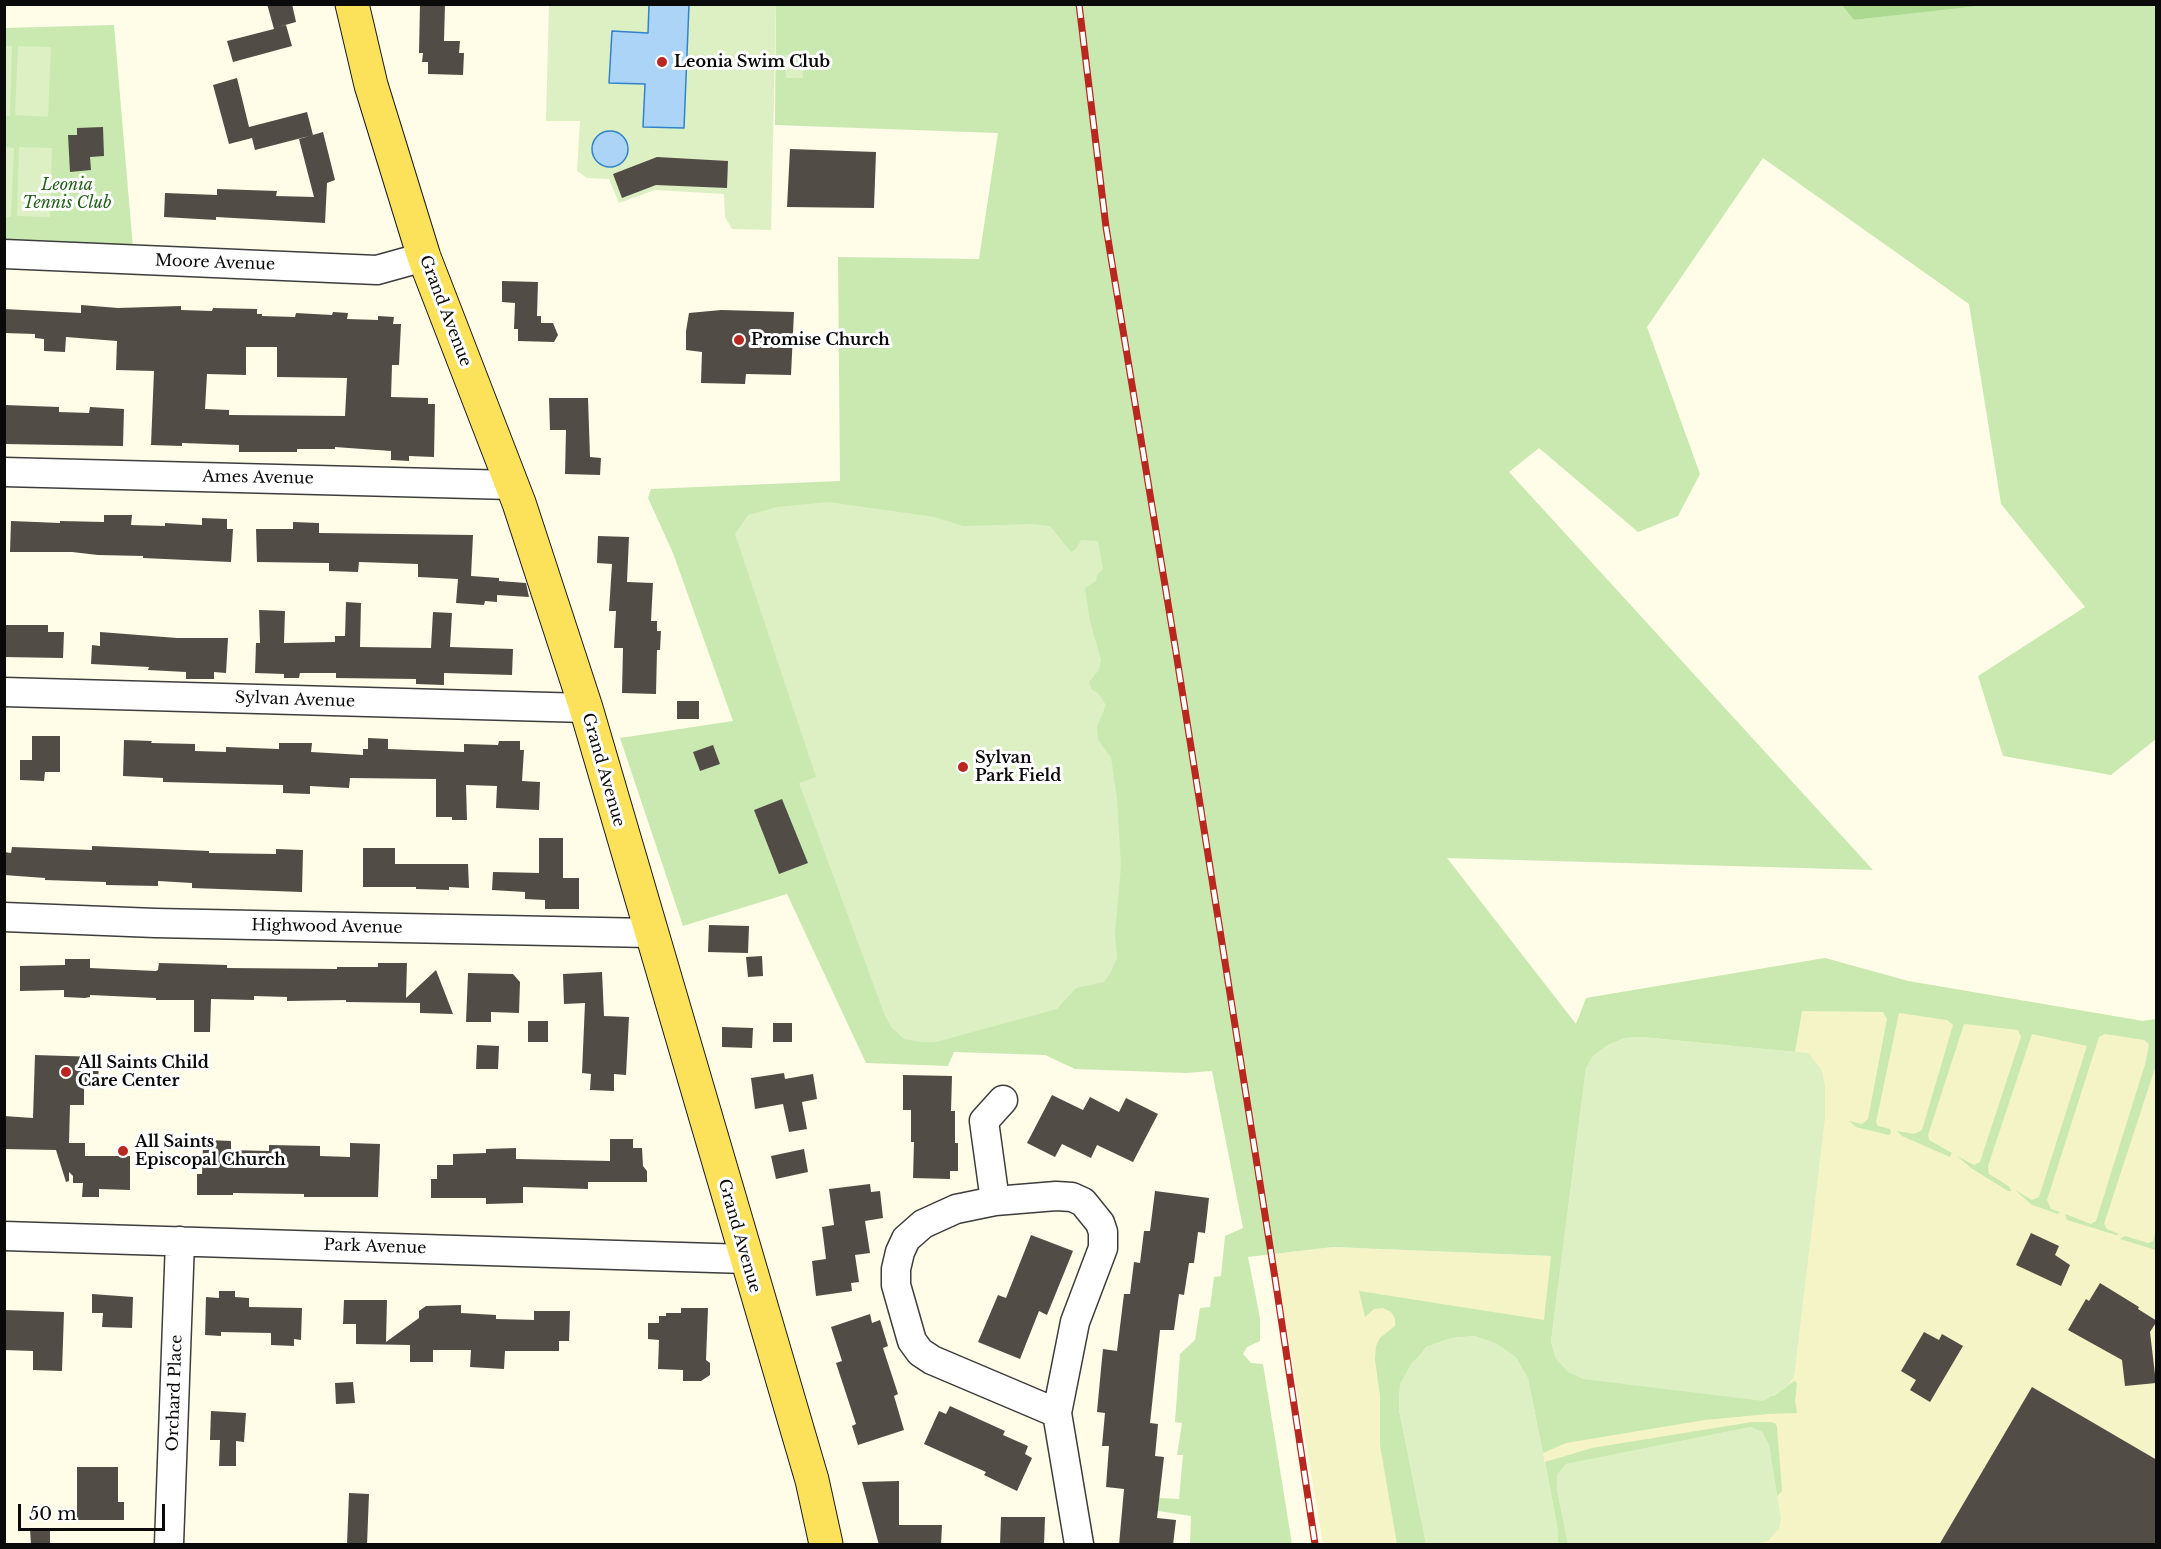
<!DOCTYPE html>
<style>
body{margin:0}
#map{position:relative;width:2161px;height:1549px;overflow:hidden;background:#fffce7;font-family:"Libre Baskerville",serif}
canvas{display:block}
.frame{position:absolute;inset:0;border:6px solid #0a0a0a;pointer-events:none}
.scale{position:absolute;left:18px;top:1504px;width:147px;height:27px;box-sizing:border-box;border:3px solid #0a0a0a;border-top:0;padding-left:8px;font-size:18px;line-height:21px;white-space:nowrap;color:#0a0a0a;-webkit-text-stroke:4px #fff;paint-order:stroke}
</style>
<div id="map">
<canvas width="2161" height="1549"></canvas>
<div class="frame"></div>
<div class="scale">50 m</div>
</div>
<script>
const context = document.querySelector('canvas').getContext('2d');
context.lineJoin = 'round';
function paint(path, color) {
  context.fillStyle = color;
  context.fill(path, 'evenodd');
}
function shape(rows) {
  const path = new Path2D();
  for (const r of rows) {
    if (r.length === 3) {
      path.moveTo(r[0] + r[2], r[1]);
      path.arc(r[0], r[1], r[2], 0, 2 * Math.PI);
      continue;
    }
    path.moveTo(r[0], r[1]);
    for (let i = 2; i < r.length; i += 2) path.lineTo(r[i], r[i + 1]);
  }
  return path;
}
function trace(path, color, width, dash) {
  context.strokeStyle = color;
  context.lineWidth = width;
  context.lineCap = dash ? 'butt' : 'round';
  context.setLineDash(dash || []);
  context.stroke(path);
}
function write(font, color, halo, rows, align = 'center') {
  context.font = font + ' "Libre Baskerville",serif';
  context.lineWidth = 6;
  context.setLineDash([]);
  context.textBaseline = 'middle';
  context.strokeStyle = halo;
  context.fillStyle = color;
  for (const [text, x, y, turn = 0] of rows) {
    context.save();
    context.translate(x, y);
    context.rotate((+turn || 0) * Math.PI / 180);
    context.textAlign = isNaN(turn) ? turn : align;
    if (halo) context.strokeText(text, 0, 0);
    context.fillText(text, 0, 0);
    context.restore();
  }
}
paint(shape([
 [1825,958,1908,981,2143,1021,2156,1019,2156,1544,1323,1544,1274,1254,1333,1247,1551,1256,1586,998]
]), '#f4f4c7');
paint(shape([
 [1842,4,1854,20,1985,4,2156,5,2156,739,2111,775,2003,756,1978,676,2085,607,2001,504,1969,304,1763,158,1647,327,1700,474,1678,516,1638,532,1539,448,1509,472,1873,870,1447,858,1576,1024,1586,998,1825,958,1908,981,2143,1021,2156,1019,2156,1065,2104,1224,2107,1229,2119,1234,2116,1235,2067,1220,2065,1214,2091,1224,2096,1221,2146,1061,2149,1044,2144,1040,2105,1034,2099,1037,2047,1200,2051,1209,2060,1212,2058,1214,2032,1205,2015,1190,2032,1200,2039,1197,2087,1046,2032,1034,1988,1166,1989,1174,2010,1187,2011,1191,2008,1191,1971,1168,1957,1156,1974,1165,1980,1162,2021,1037,2018,1030,1964,1024,1928,1135,1929,1140,1952,1153,1950,1157,1902,1136,1897,1131,1914,1134,1922,1130,1953,1025,1947,1020,1899,1013,1876,1122,1878,1126,1890,1129,1891,1133,1889,1135,1856,1127,1849,1121,1862,1124,1868,1119,1887,1019,1883,1012,1802,1011,1795,1052,1642,1037,1625,1038,1608,1045,1593,1056,1586,1068,1551,1342,1556,1359,1774,1396,1794,1381,1797,1383,1795,1401,1797,1413,1768,1414,1705,1420,1566,1443,1543,1453,1528,1378,1475,1336,1451,1338,1426,1347,1400,1384,1399,1410,1426,1544,1397,1544,1380,1445,1380,1396,1375,1360,1376,1346,1380,1338,1395,1326,1395,1318,1391,1312,1383,1308,1374,1309,1365,1317,1359,1291,1544,1320,1551,1256,1333,1247,1248,1257,1260,1318,1260,1341,1247,1347,1243,1354,1251,1363,1263,1364,1292,1544,1190,1544,1191,1516,1158,1511,1159,1498,1179,1499,1183,1455,1177,1455,1182,1423,1175,1422,1180,1354,1195,1340,1200,1308,1210,1307,1214,1277,1221,1276,1225,1236,1243,1228,1212,1071,1186,1073,1075,1069,1045,1055,954,1052,948,1066,866,1063,787,894,683,926,620,738,733,721,673,553,648,498,651,489,840,481,838,257,979,259,998,133,775,125,776,5],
 [114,25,134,260,5,254,5,28],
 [2156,1229,2156,1250,2120,1239,2125,1236,2148,1243,2153,1241],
 [1752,1422,1770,1422,1775,1423,1777,1427,1782,1491,1777,1496,1769,1445,1762,1432,1751,1427,1567,1464,1557,1475,1557,1489,1568,1544,1558,1544,1557,1525,1545,1462,1592,1448]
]), '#c9e9b1');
paint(shape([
 [1842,5,1985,5,1854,20]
]), '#abd990');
paint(shape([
 [549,5,776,5,771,230,732,229,725,217,724,194,655,190,619,203,609,179,587,178,577,171,580,121,546,121],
 [5,46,12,46,10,116,5,116],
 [18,46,51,47,48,117,15,115],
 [802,54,803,78,786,78,785,55],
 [5,147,14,148,11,217,5,217],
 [19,147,52,148,50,217,17,216],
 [828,502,935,517,963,526,1032,524,1050,526,1071,552,1076,549,1081,540,1098,541,1103,569,1097,575,1096,581,1085,588,1090,621,1101,660,1099,670,1089,682,1092,690,1098,693,1106,705,1097,727,1098,740,1111,757,1117,798,1121,866,1115,933,1117,958,1110,974,1104,982,1076,988,1057,1009,936,1042,921,1042,904,1039,891,1027,885,1016,799,783,816,777,735,534,748,515,777,507],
 [1642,1037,1808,1053,1821,1069,1825,1086,1825,1118,1794,1377,1786,1388,1763,1401,1583,1379,1568,1372,1556,1359,1551,1342,1586,1068,1593,1056,1608,1045,1625,1038],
 [1475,1336,1496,1343,1516,1357,1528,1378,1557,1525,1558,1544,1426,1544,1399,1410,1400,1384,1411,1364,1427,1347,1451,1338],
 [1751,1427,1762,1432,1769,1445,1781,1519,1779,1528,1768,1541,1753,1544,1568,1544,1557,1489,1557,1474,1566,1464]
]), '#dcf0c3');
const water = shape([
 [649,5,689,5,684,128,643,127,645,84,609,83,612,31,648,33,649,5],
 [610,149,18]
]);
paint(water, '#abd4f7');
trace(water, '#3182cf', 1.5);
paint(shape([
 [267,4,292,4,296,22,278,27,286,25,292,46,233,62,227,41,274,29],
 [420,4,445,4,444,41,460,41,459,53,464,53,463,75,428,74,428,62,422,62,423,53,419,53],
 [237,78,249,127,307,112,313,135,255,150,252,138,229,144,213,85],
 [103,127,104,156,90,157,91,170,70,172,68,135,77,135,77,128],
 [323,132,335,180,327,183,325,223,216,217,216,220,164,217,165,193,217,195,217,189,277,191,276,196,314,197,299,139],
 [790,149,876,152,874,208,787,207],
 [657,157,728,161,727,188,656,185,622,198,613,174],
 [502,281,538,282,537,316,541,316,541,323,553,323,558,335,554,342,518,341,518,329,514,329,515,303,502,302],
 [81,305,118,308,181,306,181,310,212,311,213,308,257,309,257,314,262,314,262,316,295,317,296,313,332,315,333,312,348,313,347,319,378,320,378,316,394,317,393,324,401,324,399,365,392,365,391,397,428,398,428,404,435,404,434,457,409,456,409,461,391,460,391,451,335,447,335,449,297,449,297,452,239,452,239,445,182,443,182,446,151,445,154,371,116,370,117,341,66,337,65,352,44,351,44,339,35,338,35,334,4,333,4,309,81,313],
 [246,347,277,347,277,377,347,378,345,416,229,415,229,410,205,409,207,374,246,375],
 [721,310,794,312,791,375,746,374,745,384,701,383,702,352,686,350,686,331,689,313],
 [549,398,588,398,590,457,601,458,600,475,565,474,566,430,550,430],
 [4,405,59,407,59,412,89,413,90,407,124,409,123,446,4,444],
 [104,515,132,515,131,525,165,526,165,523,202,525,202,518,227,519,227,529,233,529,231,562,143,558,143,556,98,555,72,552,10,552,11,521,60,523,60,521,104,522],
 [293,522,319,523,319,533,473,535,471,576,499,578,499,581,526,583,529,597,497,595,497,602,485,601,484,605,456,603,458,579,418,577,418,564,359,562,358,572,329,571,329,563,257,562,256,529,293,529],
 [598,536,629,537,627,582,653,583,651,621,657,621,657,631,661,631,660,650,657,650,656,694,622,693,623,648,614,648,616,611,609,611,612,564,597,563],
 [346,602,361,603,360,647,431,648,433,612,452,613,450,647,513,649,512,675,444,673,444,685,416,684,416,679,336,678,336,673,300,673,299,678,284,678,284,674,255,673,256,643,260,643,259,610,285,611,284,643,335,642,335,636,345,636],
 [4,625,48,625,48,632,64,632,63,658,4,657],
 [100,632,177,638,228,638,226,673,214,672,214,679,186,679,186,672,148,670,149,667,91,664,92,645,100,646],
 [677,701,699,701,699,719,677,719],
 [32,736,60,736,60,772,45,772,44,781,20,780,20,760,32,760],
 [368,738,388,739,388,749,464,752,464,744,498,745,499,741,520,741,520,750,524,750,522,781,540,782,539,810,496,808,497,786,466,785,467,820,452,820,452,817,436,817,436,779,350,778,349,788,310,786,310,794,283,793,283,785,163,782,163,778,123,776,124,740,152,741,151,743,195,744,195,751,226,752,226,747,279,749,279,743,312,743,311,752,363,755,363,749,368,749],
 [713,745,720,764,700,771,693,752],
 [782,799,808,863,779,874,754,810],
 [539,838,563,838,563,878,579,878,579,909,545,909,545,900,525,899,525,892,492,890,493,872,539,873],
 [92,846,209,851,209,853,276,854,276,849,303,850,302,892,192,888,192,883,158,881,158,886,106,885,106,882,45,880,45,878,4,875,4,852,11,853,12,847,92,850],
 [363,848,395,848,395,864,468,864,469,888,449,887,449,890,416,889,416,887,363,887],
 [709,925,749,926,748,953,708,952],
 [762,956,763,976,748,977,746,957],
 [65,959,90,959,90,968,156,971,158,970,159,963,227,965,227,968,337,969,337,967,378,967,378,963,407,963,406,998,436,970,453,1014,420,1013,420,1003,346,1002,346,1000,287,1001,287,997,254,996,254,1000,211,999,210,1032,194,1032,194,1000,156,1000,156,998,90,995,90,997,85,998,64,997,64,990,20,991,20,966,65,965],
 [602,972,604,1016,629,1017,626,1075,614,1074,614,1091,590,1090,591,1074,582,1073,585,1003,564,1004,563,974],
 [468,973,513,974,520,982,519,1013,491,1012,491,1022,466,1022],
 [528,1021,548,1021,548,1042,528,1042],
 [773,1023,792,1023,792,1042,773,1042],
 [722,1027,753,1028,752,1048,722,1047],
 [477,1045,499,1046,498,1069,476,1069],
 [35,1055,99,1057,98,1088,84,1088,84,1105,70,1105,69,1143,85,1143,85,1156,130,1156,130,1190,99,1189,99,1197,82,1197,83,1183,73,1183,73,1176,69,1172,69,1181,66,1182,56,1150,4,1149,4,1116,33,1118],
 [784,1073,785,1079,813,1074,817,1099,802,1102,807,1129,789,1132,783,1104,755,1109,751,1078],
 [903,1075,952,1076,951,1111,955,1111,955,1143,958,1143,958,1171,950,1171,950,1179,913,1178,914,1142,911,1142,911,1110,903,1110],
 [1052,1095,1083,1110,1090,1097,1119,1112,1126,1098,1158,1114,1133,1162,1097,1145,1091,1158,1062,1144,1055,1157,1027,1143],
 [610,1139,633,1139,633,1148,642,1148,643,1166,647,1171,647,1182,588,1182,588,1189,523,1187,523,1203,486,1204,486,1198,431,1198,431,1179,437,1179,437,1165,453,1165,453,1154,486,1153,486,1149,516,1148,516,1159,610,1161],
 [209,1140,231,1141,231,1150,269,1151,269,1145,320,1146,320,1156,350,1157,350,1143,380,1144,378,1197,304,1197,304,1194,233,1193,233,1195,197,1195,197,1174,202,1174,203,1146,209,1146],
 [804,1149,808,1172,776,1179,771,1156],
 [870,1184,871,1192,880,1191,883,1218,865,1221,870,1253,855,1255,859,1282,851,1283,852,1291,816,1296,812,1261,826,1259,822,1227,834,1225,829,1189],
 [1155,1191,1209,1198,1205,1233,1198,1232,1194,1263,1189,1263,1184,1295,1179,1294,1174,1330,1160,1330,1150,1423,1158,1424,1155,1456,1164,1457,1157,1518,1176,1520,1173,1545,1119,1545,1124,1489,1106,1487,1109,1446,1102,1446,1105,1413,1097,1412,1101,1369,1103,1349,1117,1351,1124,1294,1130,1294,1134,1262,1140,1263,1144,1231,1150,1231],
 [2031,1233,2059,1246,2055,1255,2070,1265,2061,1286,2016,1265],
 [1031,1235,1073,1251,1047,1315,1039,1311,1020,1359,978,1342,998,1295,1006,1298],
 [2100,1283,2139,1307,2138,1309,2157,1321,2150,1332,2156,1383,2125,1386,2122,1360,2068,1330,2086,1299,2089,1301],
 [219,1291,235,1291,235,1297,249,1298,249,1307,302,1308,301,1340,294,1339,294,1346,271,1345,271,1333,221,1332,221,1336,205,1335,206,1297,219,1298],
 [92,1294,133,1297,132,1328,102,1327,103,1313,92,1313],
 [344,1300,387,1300,386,1342,419,1318,419,1311,426,1306,461,1305,461,1313,496,1315,496,1319,534,1320,534,1311,570,1311,569,1341,559,1341,559,1351,505,1351,504,1369,470,1367,471,1350,433,1350,433,1362,410,1362,410,1345,356,1344,356,1324,343,1324],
 [681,1308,708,1308,706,1360,710,1363,710,1375,701,1381,683,1381,683,1370,658,1369,659,1340,648,1339,648,1323,659,1323,659,1316,666,1316,666,1313,681,1313],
 [4,1310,64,1312,62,1371,33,1370,33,1351,4,1350],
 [870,1314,872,1323,880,1320,888,1346,883,1348,898,1394,894,1396,904,1430,858,1445,852,1426,856,1424,836,1363,842,1361,831,1327],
 [1924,1332,1939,1340,1942,1334,1963,1346,1930,1402,1910,1390,1916,1380,1901,1371],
 [353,1382,355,1403,336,1404,335,1383],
 [2032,1387,2157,1460,2157,1545,1939,1545],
 [950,1406,1005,1431,1003,1435,1028,1446,1025,1454,1032,1458,1017,1491,984,1475,986,1472,924,1444,939,1411,946,1414],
 [211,1411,246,1413,244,1442,236,1441,236,1466,219,1466,220,1440,210,1440],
 [77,1467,118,1467,118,1502,124,1502,124,1520,77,1520],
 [899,1481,899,1525,942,1525,941,1545,879,1545,862,1482],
 [349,1493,369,1494,367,1545,347,1545],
 [1001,1517,1045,1517,1044,1545,1000,1545],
 [50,1528,50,1545,31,1545,30,1529]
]), '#524c46');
const minor = shape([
 [4,254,377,270,424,257],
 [4,472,512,485],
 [4,692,586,708],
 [4,917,155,923,650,933],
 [995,1201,984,1121,1003,1100],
 [4,1236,746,1259],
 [1057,1413,932,1360,920,1352,912,1341,896,1285,896,1269,900,1252,906,1239,923,1224,956,1209,995,1201,1056,1196,1072,1197,1083,1202,1100,1223,1103,1232,1103,1248,1075,1322,1057,1413,1079,1544],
 [169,1544,180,1241]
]);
const major = shape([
 [352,4,371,85,424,257,519,503,586,708,812,1480,826,1544]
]);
trace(minor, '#3d3d3d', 31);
trace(major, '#1b1b1b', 35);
trace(minor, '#fff', 28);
trace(major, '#fbe25a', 33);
const rail = shape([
 [1079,4,1106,227,1175,646,1275,1278,1315,1544]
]);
trace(rail, '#ba2721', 7);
trace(rail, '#fff', 4.5, [14]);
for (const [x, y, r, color] of [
 [662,62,6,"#ba2721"],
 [739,340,6,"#ba2721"],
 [963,767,6,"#ba2721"],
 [66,1072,6,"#ba2721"],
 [123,1151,6,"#ba2721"]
]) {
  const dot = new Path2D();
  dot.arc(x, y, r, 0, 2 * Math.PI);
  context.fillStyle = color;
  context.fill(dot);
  trace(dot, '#fff', 2);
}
write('bold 16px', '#0a0a0a', '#fff', [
 ["Leonia Swim Club",674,62],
 ["Promise Church",751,340],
 ["Sylvan",975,758],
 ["Park Field",975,776],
 ["All Saints Child",78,1063],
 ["Care Center",78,1081],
 ["All Saints",135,1142],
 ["Episcopal Church",135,1160]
], 'left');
write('italic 16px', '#23611b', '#fff', [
 ["Leonia",67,185],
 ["Tennis Club",67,203]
]);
write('16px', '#0a0a0a', '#fff', [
 ["Moore Avenue",215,263,2],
 ["Grand Avenue",445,311,69],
 ["Ames Avenue",258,478,1],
 ["Sylvan Avenue",295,700,2],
 ["Grand Avenue",603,770,74],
 ["Highwood Avenue",327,927,1],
 ["Grand Avenue",739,1236,74],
 ["Park Avenue",375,1247,2],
 ["Orchard Place",175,1393,-88]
]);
</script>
